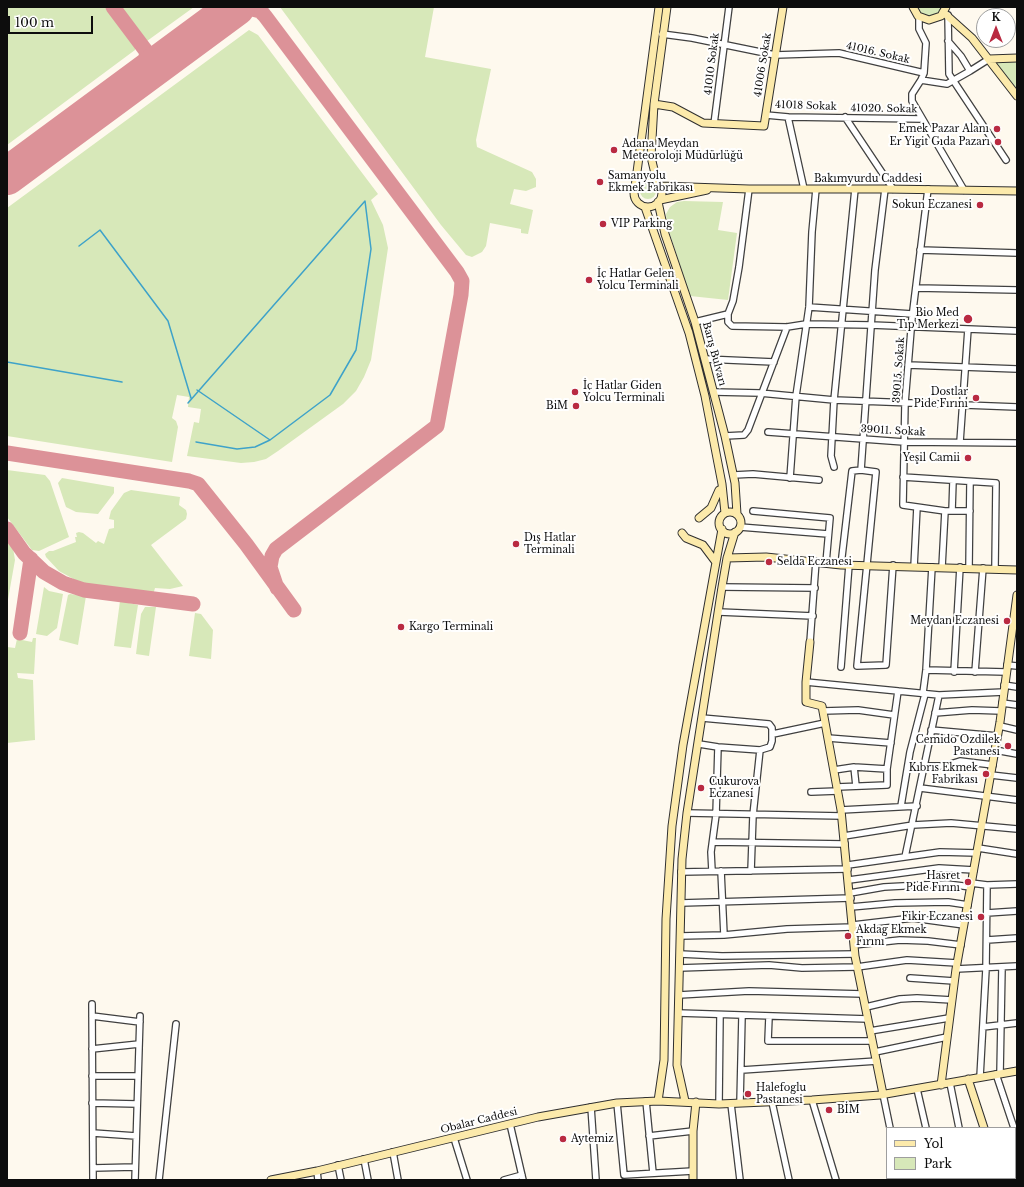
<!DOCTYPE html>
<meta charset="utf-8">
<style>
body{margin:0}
#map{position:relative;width:1024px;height:1187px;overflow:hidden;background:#fef9ee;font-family:"Libre Baskerville",serif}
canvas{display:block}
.frame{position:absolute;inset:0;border:8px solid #0d0d0d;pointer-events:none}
.legend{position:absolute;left:886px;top:1127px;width:130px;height:52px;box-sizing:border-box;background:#fff;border:1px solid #9e9e9e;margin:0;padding:5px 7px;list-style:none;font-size:12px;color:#0d0d0d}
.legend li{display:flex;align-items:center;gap:8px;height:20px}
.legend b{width:20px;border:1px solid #9e9e9e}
.north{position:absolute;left:976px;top:8px;width:40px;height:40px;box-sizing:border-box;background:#fff;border:1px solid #9e9e9e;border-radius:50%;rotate:0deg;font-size:11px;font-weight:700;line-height:16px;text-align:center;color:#0d0d0d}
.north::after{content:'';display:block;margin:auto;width:14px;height:18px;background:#b92a41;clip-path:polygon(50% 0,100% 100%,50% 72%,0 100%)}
.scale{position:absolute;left:8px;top:16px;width:85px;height:18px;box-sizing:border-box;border:2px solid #0d0d0d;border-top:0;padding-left:5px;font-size:12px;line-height:14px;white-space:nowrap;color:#0d0d0d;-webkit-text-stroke:3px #fff;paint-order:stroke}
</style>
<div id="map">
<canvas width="1024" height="1187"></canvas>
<div class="frame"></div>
<ul class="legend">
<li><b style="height:5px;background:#fceaab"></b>Yol</li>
<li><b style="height:11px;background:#d7e8b9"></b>Park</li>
</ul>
<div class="north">K</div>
<div class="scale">100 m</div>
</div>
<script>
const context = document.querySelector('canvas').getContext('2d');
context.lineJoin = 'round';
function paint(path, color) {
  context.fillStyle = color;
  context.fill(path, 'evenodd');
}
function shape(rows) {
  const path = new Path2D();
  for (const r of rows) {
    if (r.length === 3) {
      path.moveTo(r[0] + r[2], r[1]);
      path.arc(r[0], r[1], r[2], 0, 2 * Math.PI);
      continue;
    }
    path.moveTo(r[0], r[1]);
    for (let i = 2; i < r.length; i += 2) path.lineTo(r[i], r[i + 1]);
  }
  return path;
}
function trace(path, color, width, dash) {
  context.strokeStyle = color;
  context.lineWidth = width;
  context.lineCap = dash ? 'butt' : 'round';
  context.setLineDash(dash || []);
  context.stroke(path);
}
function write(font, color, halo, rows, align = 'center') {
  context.font = font + ' "Libre Baskerville",serif';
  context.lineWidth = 4;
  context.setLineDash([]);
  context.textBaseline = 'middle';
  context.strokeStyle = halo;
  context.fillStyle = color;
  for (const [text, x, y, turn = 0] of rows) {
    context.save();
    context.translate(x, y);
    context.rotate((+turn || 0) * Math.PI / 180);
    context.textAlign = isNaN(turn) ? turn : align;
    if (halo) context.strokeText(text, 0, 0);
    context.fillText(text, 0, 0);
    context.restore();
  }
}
paint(shape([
 [7,7,110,7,135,42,135,50,7,145],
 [117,7,194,7,147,41,139,38],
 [280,7,434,7,425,57,491,69,476,140,477,147,532,172,536,179,536,187,526,191,514,189,510,204,533,210,528,234,521,233,521,229,490,223,486,246,482,252,472,257,466,255,441,225],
 [917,7,943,7,938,14,929,17,921,13],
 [249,30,258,35,378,194,371,200,383,225,388,248,371,360,364,377,356,391,343,404,278,451,266,459,254,462,241,463,187,456,194,422,199,423,201,409,188,407,189,397,177,395,172,418,176,421,178,427,172,462,7,436,7,208],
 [994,59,1017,61,1017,89,1009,80],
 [648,191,8],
 [684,201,723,202,718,230,737,233,728,300,690,296,667,225,666,214,670,207,677,202],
 [7,470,45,475,50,481,69,537,39,551,32,550,7,517],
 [62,478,114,487,114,493,98,514,76,512,66,507,58,483],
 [131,490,180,497,179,505,186,510,187,514,186,519,151,545,183,586,170,589,155,588,153,595,79,582,59,571,46,557,45,554,49,551,53,551,76,542,75,537,77,537,76,533,79,532,83,533,96,543,98,541,104,544,109,529,114,528,114,520,109,519,111,511,124,493],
 [7,542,10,542,13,548,15,560,7,605],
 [44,587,49,591,63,594,57,628,47,636,36,634],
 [70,594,86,596,78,645,59,640,68,595],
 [120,601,138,605,131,648,114,646],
 [145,607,156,607,149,656,136,654,141,614],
 [195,613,201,614,213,630,211,659,189,656],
 [33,638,36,638,34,674,17,673,18,678,33,680,35,740,7,743,7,647,15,648,17,639,32,642]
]), '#d7e8b9');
trace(shape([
 [79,246,100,230,168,321,191,398],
 [7,362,122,382],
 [188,403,365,201,371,249,356,350,330,395,270,440],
 [196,442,237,449,255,447,270,440,197,390]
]), '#3ea2c9', 1.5);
trace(shape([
 [113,7,146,51,147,62,143,76],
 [234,7,228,13,243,7],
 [245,7,260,11,265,16,258,7],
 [265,16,457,272,462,281,461,295,437,426,276,549,272,556,270,567,277,588],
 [7,453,189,481,198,484,246,544,294,610],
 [7,529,24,553,44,572,63,583,84,590,193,604],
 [20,633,31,559]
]), '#dc9298', 15);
trace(shape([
 [7,176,236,7]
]), '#dc9298', 38);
const street = shape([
 [948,15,949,74,1006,160],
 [919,17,919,29,926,43,924,73,921,80,912,94,912,101,964,190],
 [662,34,692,38,775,55,839,53,924,73],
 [948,41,961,56,970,71],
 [921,80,947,84,970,71,989,59],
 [766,115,788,117,922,119],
 [788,117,804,189],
 [845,117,893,189],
 [714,124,729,7],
 [749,189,739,267,733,301,728,314,728,322,732,326,787,327,806,324,871,325,1017,331],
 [928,189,912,318,905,403,903,505,945,511,970,511],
 [920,250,1017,253],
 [916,288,1017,290],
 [809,307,912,314],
 [695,322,728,314],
 [705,359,774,362],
 [908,365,1017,369],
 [714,392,760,393,834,400,1017,407],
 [768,432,904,442,1017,443],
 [725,436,744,435,748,430,787,327],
 [960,442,968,329],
 [834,467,831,456,834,400,855,189],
 [861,470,876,472,857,666,886,665,893,565],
 [734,475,753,474,819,480],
 [903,477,996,483,995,568],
 [790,478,796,396,809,307,812,232,816,189],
 [753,511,830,518,826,563],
 [952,511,953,481],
 [740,527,828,534],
 [841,565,852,471,861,470,875,270,885,189],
 [914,567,917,507],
 [942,567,945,511],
 [969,568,970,482],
 [722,587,815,588],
 [719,612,813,616],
 [810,642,816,561],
 [1007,665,1017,666],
 [841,667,849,565],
 [926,670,1006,672],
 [954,672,960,567],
 [975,672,983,568],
 [806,682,939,695,1004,692],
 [1004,685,1017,687],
 [923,693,926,670,932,567],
 [1002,703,1017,705],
 [823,711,858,710,894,715],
 [935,713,972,710,1001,711],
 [1000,726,1017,730],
 [931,730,998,736],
 [773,734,825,723],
 [828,738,891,743],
 [699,744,718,747,760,750,770,747,772,741,772,728,769,724,702,718],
 [995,750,1017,754],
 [924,766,944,766,960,761,993,765],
 [854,767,856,786],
 [834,770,854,767,887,769],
 [991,775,1017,778],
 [837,787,887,785,887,769,898,691],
 [920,788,1017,800],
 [811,792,838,791],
 [901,806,910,752,925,694],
 [841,810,917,806],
 [687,813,842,816],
 [844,836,913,825,951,823,1017,829],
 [713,842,845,844],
 [978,848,1017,854],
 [905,857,939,695],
 [848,865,940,852,977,853],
 [712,871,711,852,716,815,718,747],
 [721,871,724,935],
 [751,871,753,815,760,750],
 [681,872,848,869],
 [849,880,939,868,974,870],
 [971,883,987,885,1017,884],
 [850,893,884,887,922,885,947,884,971,887],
 [681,903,851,898],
 [851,907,895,903,948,902,968,905],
 [987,913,1017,911],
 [853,925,913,918,964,925],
 [680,936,724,935,787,929,853,927],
 [987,940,1017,938],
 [854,945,900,940,928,941,961,945],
 [680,954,722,956,855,954],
 [679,968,769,965,802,968,857,967,907,960,957,963],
 [956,969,1017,966],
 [910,978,954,981],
 [679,995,749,991,863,994],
 [92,1004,93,1180],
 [866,1007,900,999,917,998,952,1000],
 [678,1013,868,1019],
 [92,1016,140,1022],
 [769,1017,768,1041,872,1041],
 [983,1027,1017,1023],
 [870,1031,949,1018],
 [92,1049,139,1044],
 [875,1052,947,1037],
 [742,1070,877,1061],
 [996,1074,1014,1128],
 [1000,1074,1002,967],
 [92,1076,138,1076],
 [980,1077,986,969,987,885],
 [950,1083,959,1128],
 [917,1089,926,1128],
 [883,1094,890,1128],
 [812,1100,836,1180],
 [646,1101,653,1173],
 [772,1102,789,1180],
 [92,1103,137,1104],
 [617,1103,624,1175,693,1171],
 [740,1103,742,1016],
 [719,1104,720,1015],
 [731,1104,740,1180],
 [591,1107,596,1180],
 [510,1124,523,1180],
 [1015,1132,1017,1139],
 [93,1133,136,1136],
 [649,1136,693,1131],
 [454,1138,467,1180],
 [393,1152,398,1180],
 [364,1159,368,1180],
 [338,1165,341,1180],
 [93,1168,135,1167],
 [317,1171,318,1180],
 [900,1178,901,1180],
 [938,1178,938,1180],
 [970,1178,971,1180],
 [135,1180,140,1016],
 [159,1180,176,1024],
 [504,1180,522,1175]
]);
const secondary = shape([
 [913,7,918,16,929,20,941,16,946,7],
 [943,12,972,38,1017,96],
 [989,59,1017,58],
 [654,104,673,107,703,123,764,126,783,7],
 [648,193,14],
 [657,182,651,157,654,104,667,7],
 [660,186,749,189,885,189,1017,191],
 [635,187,659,7],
 [660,200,707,190],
 [658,202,665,234,695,322,725,436,735,483,737,514],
 [645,207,689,333,705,396,722,484,725,513],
 [730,523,11],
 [699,518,711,508,719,490,722,489],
 [682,533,686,538,703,545,715,561],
 [727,558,766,557,841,565,1017,570],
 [810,642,806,682,806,702,822,706,841,810,855,956,883,1094],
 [968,1079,984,1128],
 [941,1085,956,969,1000,722,1017,595],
 [658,1101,664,1060,666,919,672,826,683,745,722,529],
 [685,1101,677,1065,682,859,687,813,722,587,727,558,735,532],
 [1000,1178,1001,1180],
 [271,1180,317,1171,538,1117,617,1103,658,1101,719,1104,812,1100,880,1095,1017,1071],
 [693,1180,693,1131,696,1102]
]);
trace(street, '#404040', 8);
trace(secondary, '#2f2f2f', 9);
trace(street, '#fff', 5.5);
trace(secondary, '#fceaab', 7);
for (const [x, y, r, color] of [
 [997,129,4,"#b92a41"],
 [998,142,4,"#b92a41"],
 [614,150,4,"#b92a41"],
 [600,182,4,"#b92a41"],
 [980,205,4,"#b92a41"],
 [603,224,4,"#b92a41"],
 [589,280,4,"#b92a41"],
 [968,319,5,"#b92a41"],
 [575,392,4,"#b92a41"],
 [976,398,4,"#b92a41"],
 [576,406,4,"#b92a41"],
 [968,458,4,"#b92a41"],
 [516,544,4,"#b92a41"],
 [769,562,4,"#b92a41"],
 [1007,621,4,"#b92a41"],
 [401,627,4,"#b92a41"],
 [1008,746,4,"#b92a41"],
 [986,774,4,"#b92a41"],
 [701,788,4,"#b92a41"],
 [968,882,4,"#b92a41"],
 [981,917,4,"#b92a41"],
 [848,936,4,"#b92a41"],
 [748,1094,4,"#b92a41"],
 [829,1110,4,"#b92a41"],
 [563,1139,4,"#b92a41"]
]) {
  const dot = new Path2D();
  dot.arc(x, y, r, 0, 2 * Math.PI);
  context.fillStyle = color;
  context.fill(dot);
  trace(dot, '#fff', 1.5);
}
write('10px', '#0d0d0d', '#fff', [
 ["41016. Sokak",878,53,13],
 ["41010 Sokak",712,64,-83],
 ["41006 Sokak",763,65,-81],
 ["41018 Sokak",806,106,2],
 ["41020. Sokak",884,109,1],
 ["Bakımyurdu Caddesi",868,179],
 ["Barış Bulvarı",714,354,75],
 ["39015. Sokak",899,370,-86],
 ["39011. Sokak",893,431,3],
 ["Obalar Caddesi",479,1121,-14]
]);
write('10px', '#0d0d0d', '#fff', [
 ["Emek Pazar Alanı",989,129,"right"],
 ["Er Yigit Gıda Pazarı",990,142,"right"],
 ["Adana Meydan",622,144],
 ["Meteoroloji Müdürlüğü",622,156],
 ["Samanyolu",608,176],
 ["Ekmek Fabrikası",608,188],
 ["Sokun Eczanesi",972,205,"right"],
 ["VIP Parking",611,224],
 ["İç Hatlar Gelen",597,274],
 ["Yolcu Terminali",597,286],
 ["Bio Med",959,313,"right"],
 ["Tıp Merkezi",959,325,"right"],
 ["İç Hatlar Giden",583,386],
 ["Yolcu Terminali",583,398],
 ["Dostlar",968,392,"right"],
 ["Pide Fırını",968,404,"right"],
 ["BiM",568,406,"right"],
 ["Yeşil Camii",960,458,"right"],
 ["Dış Hatlar",524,538],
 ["Terminali",524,550],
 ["Selda Eczanesi",777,562],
 ["Meydan Eczanesi",999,621,"right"],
 ["Kargo Terminali",409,627],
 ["Cemido Ozdilek",1000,740,"right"],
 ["Pastanesi",1000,752,"right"],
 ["Kıbrıs Ekmek",978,768,"right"],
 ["Fabrikası",978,780,"right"],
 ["Cukurova",709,782],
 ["Eczanesi",709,794],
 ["Hasret",960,876,"right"],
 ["Pide Fırını",960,888,"right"],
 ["Fikir Eczanesi",973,917,"right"],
 ["Akdag Ekmek",856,930],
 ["Fırını",856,942],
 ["Halefoglu",756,1088],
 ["Pastanesi",756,1100],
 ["BİM",837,1110],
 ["Aytemiz",571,1139]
], 'left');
</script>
